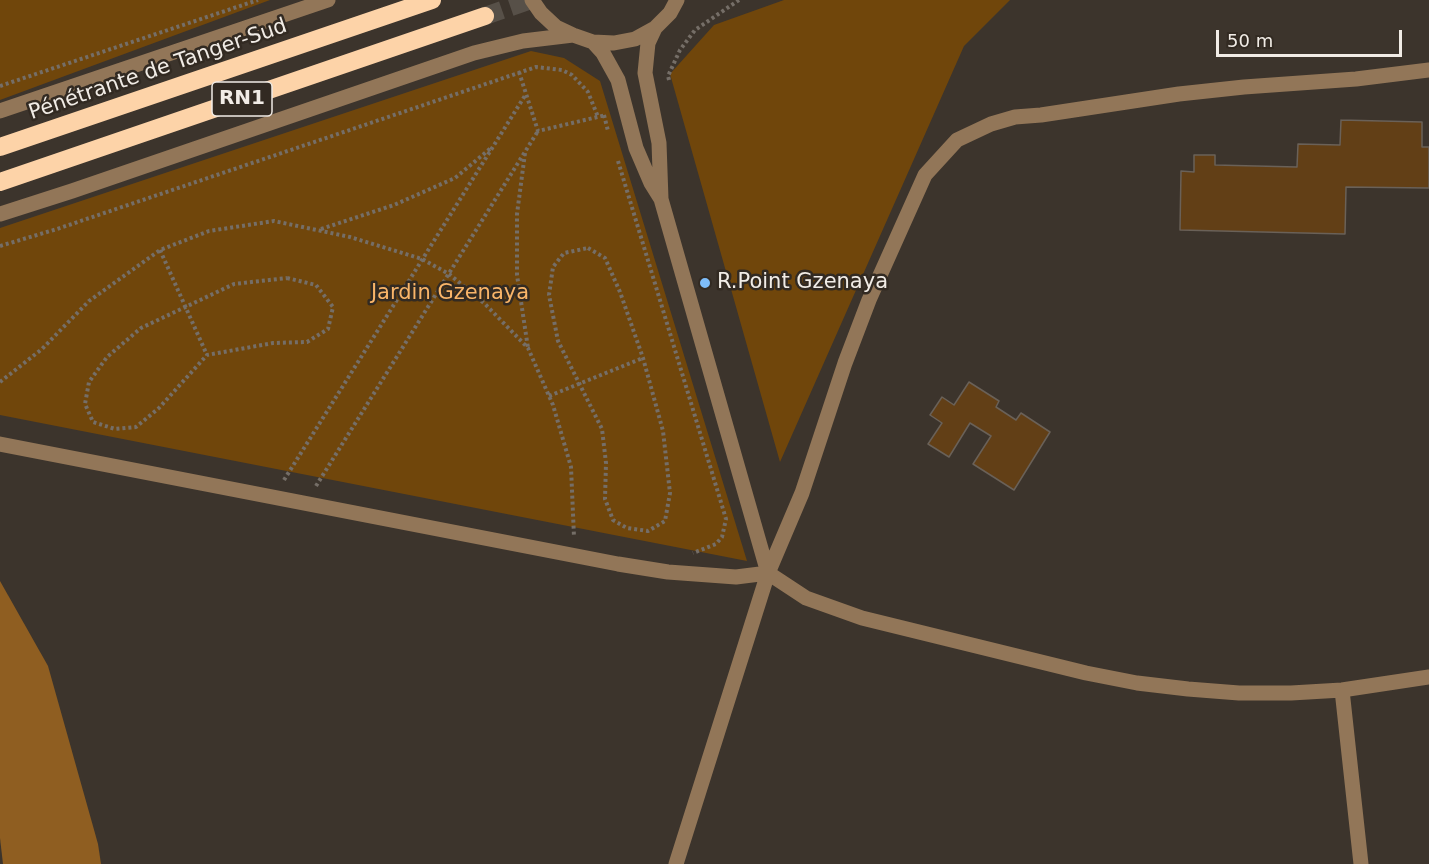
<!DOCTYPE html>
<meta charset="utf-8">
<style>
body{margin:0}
#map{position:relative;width:1429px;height:864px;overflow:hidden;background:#3c342c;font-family:"DejaVu Sans",sans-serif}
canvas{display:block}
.scale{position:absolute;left:1216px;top:30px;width:186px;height:27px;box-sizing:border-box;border:3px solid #f1ece6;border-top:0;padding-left:8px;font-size:18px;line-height:21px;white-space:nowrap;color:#f1ece6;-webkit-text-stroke:4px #322a22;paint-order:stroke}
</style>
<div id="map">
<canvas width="1429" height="864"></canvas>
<div class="scale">50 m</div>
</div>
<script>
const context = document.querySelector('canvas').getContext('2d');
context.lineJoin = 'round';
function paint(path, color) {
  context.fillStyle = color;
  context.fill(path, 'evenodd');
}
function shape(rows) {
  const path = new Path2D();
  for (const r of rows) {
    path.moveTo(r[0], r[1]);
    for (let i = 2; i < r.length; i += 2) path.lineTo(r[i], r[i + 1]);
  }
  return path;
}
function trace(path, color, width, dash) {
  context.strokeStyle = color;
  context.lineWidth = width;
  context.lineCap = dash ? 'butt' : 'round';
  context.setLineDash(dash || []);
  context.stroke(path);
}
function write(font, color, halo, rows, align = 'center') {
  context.font = font + ' "DejaVu Sans",sans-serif';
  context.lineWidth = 5;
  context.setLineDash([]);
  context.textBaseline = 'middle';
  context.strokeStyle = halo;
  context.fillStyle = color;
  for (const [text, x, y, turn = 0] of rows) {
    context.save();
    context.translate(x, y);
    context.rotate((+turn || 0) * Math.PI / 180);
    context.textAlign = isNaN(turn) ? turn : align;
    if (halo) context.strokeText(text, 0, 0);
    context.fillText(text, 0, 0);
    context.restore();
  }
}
paint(shape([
 [0,0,270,0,0,100],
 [784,0,1010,0,964,46,780,462,670,74,714,25],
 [531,51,564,58,600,81,747,561,0,415,0,228]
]), '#70460b');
paint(shape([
 [0,581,48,666,98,844,101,864,3,864,0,838]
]), '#8f5e21');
const building = shape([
 [1341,120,1422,122,1422,147,1429,147,1429,188,1346,187,1345,234,1180,230,1181,171,1194,172,1194,155,1215,155,1215,165,1297,167,1298,144,1340,145,1341,120],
 [969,382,999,401,996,407,1016,420,1021,413,1050,432,1014,490,973,464,991,436,970,423,949,457,928,444,942,423,930,415,942,397,954,405,969,382]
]);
paint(building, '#623f16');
trace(building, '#6a6158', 1.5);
trace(shape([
 [485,16,531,0]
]), '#575048', 18, [18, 9]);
trace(shape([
 [519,72,538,131,606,115],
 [669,80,668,76,680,50,695,30,739,0],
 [0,86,258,0],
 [604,115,608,131],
 [525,153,517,214,517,275,528,348],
 [618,161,726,519,722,537,716,544,693,553],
 [321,229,394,205,455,178,491,148],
 [0,246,57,229,536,67,562,70,572,75,588,92,598,117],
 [588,248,605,258,620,292,643,358,663,431,670,493,665,521,648,531,627,528,613,520,605,499,606,463,602,429,558,341,549,295,553,267,564,253,588,248],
 [160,250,207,355],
 [287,278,316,285,333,307,328,329,307,342,273,343,207,355,159,408,136,427,115,429,93,422,85,404,89,382,107,357,141,328,234,284,287,278],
 [0,382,42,349,89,301,160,250,209,231,274,221,350,237,422,259,449,274,484,303,528,348,553,405,571,467,574,537],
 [549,396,643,358],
 [284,480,526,94],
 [316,486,538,131]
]), '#756e67', 4, [3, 3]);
trace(shape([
 [532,0,541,13,556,27,573,35,593,42,614,43,635,39,655,28,670,13,677,0],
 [655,28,648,43,645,73,659,143,661,199,768,573],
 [593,42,603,53,618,80,636,148,651,183,661,199],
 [0,111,328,0],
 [0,214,72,191,474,53,523,41,573,35],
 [0,444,618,564,668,572,736,577,768,573,806,598,862,618,1086,673,1137,683,1188,689,1239,693,1291,693,1342,690,1429,677],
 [1342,690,1361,864],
 [676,864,768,573,802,493,845,363,869,300,925,175,957,140,991,124,1015,117,1041,115,1179,94,1244,87,1356,79,1429,70]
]), '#927658', 15);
trace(shape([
 [0,147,432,0],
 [0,182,485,16]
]), '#fdd3a8', 18);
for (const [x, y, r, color] of [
 [705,283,6,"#7ebdf9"]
]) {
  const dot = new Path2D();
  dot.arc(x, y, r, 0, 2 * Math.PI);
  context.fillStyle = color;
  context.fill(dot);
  trace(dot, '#322a22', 2);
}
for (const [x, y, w] of [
 [242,99,60]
]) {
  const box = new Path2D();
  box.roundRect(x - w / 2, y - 17, w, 34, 4.5);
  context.fillStyle = '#322a22';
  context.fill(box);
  trace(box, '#f1ece6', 1.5);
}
write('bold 20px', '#f1ece6', null, [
 ["RN1",242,99]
]);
write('21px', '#f1ece6', '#322a22', [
 ["Pénétrante de Tanger-Sud",158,70,-19]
]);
write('21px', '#f1ece6', '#322a22', [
 ["R.Point Gzenaya",717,283]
], 'left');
write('21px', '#f9b569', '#322a22', [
 ["Jardin Gzenaya",450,294]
]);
</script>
